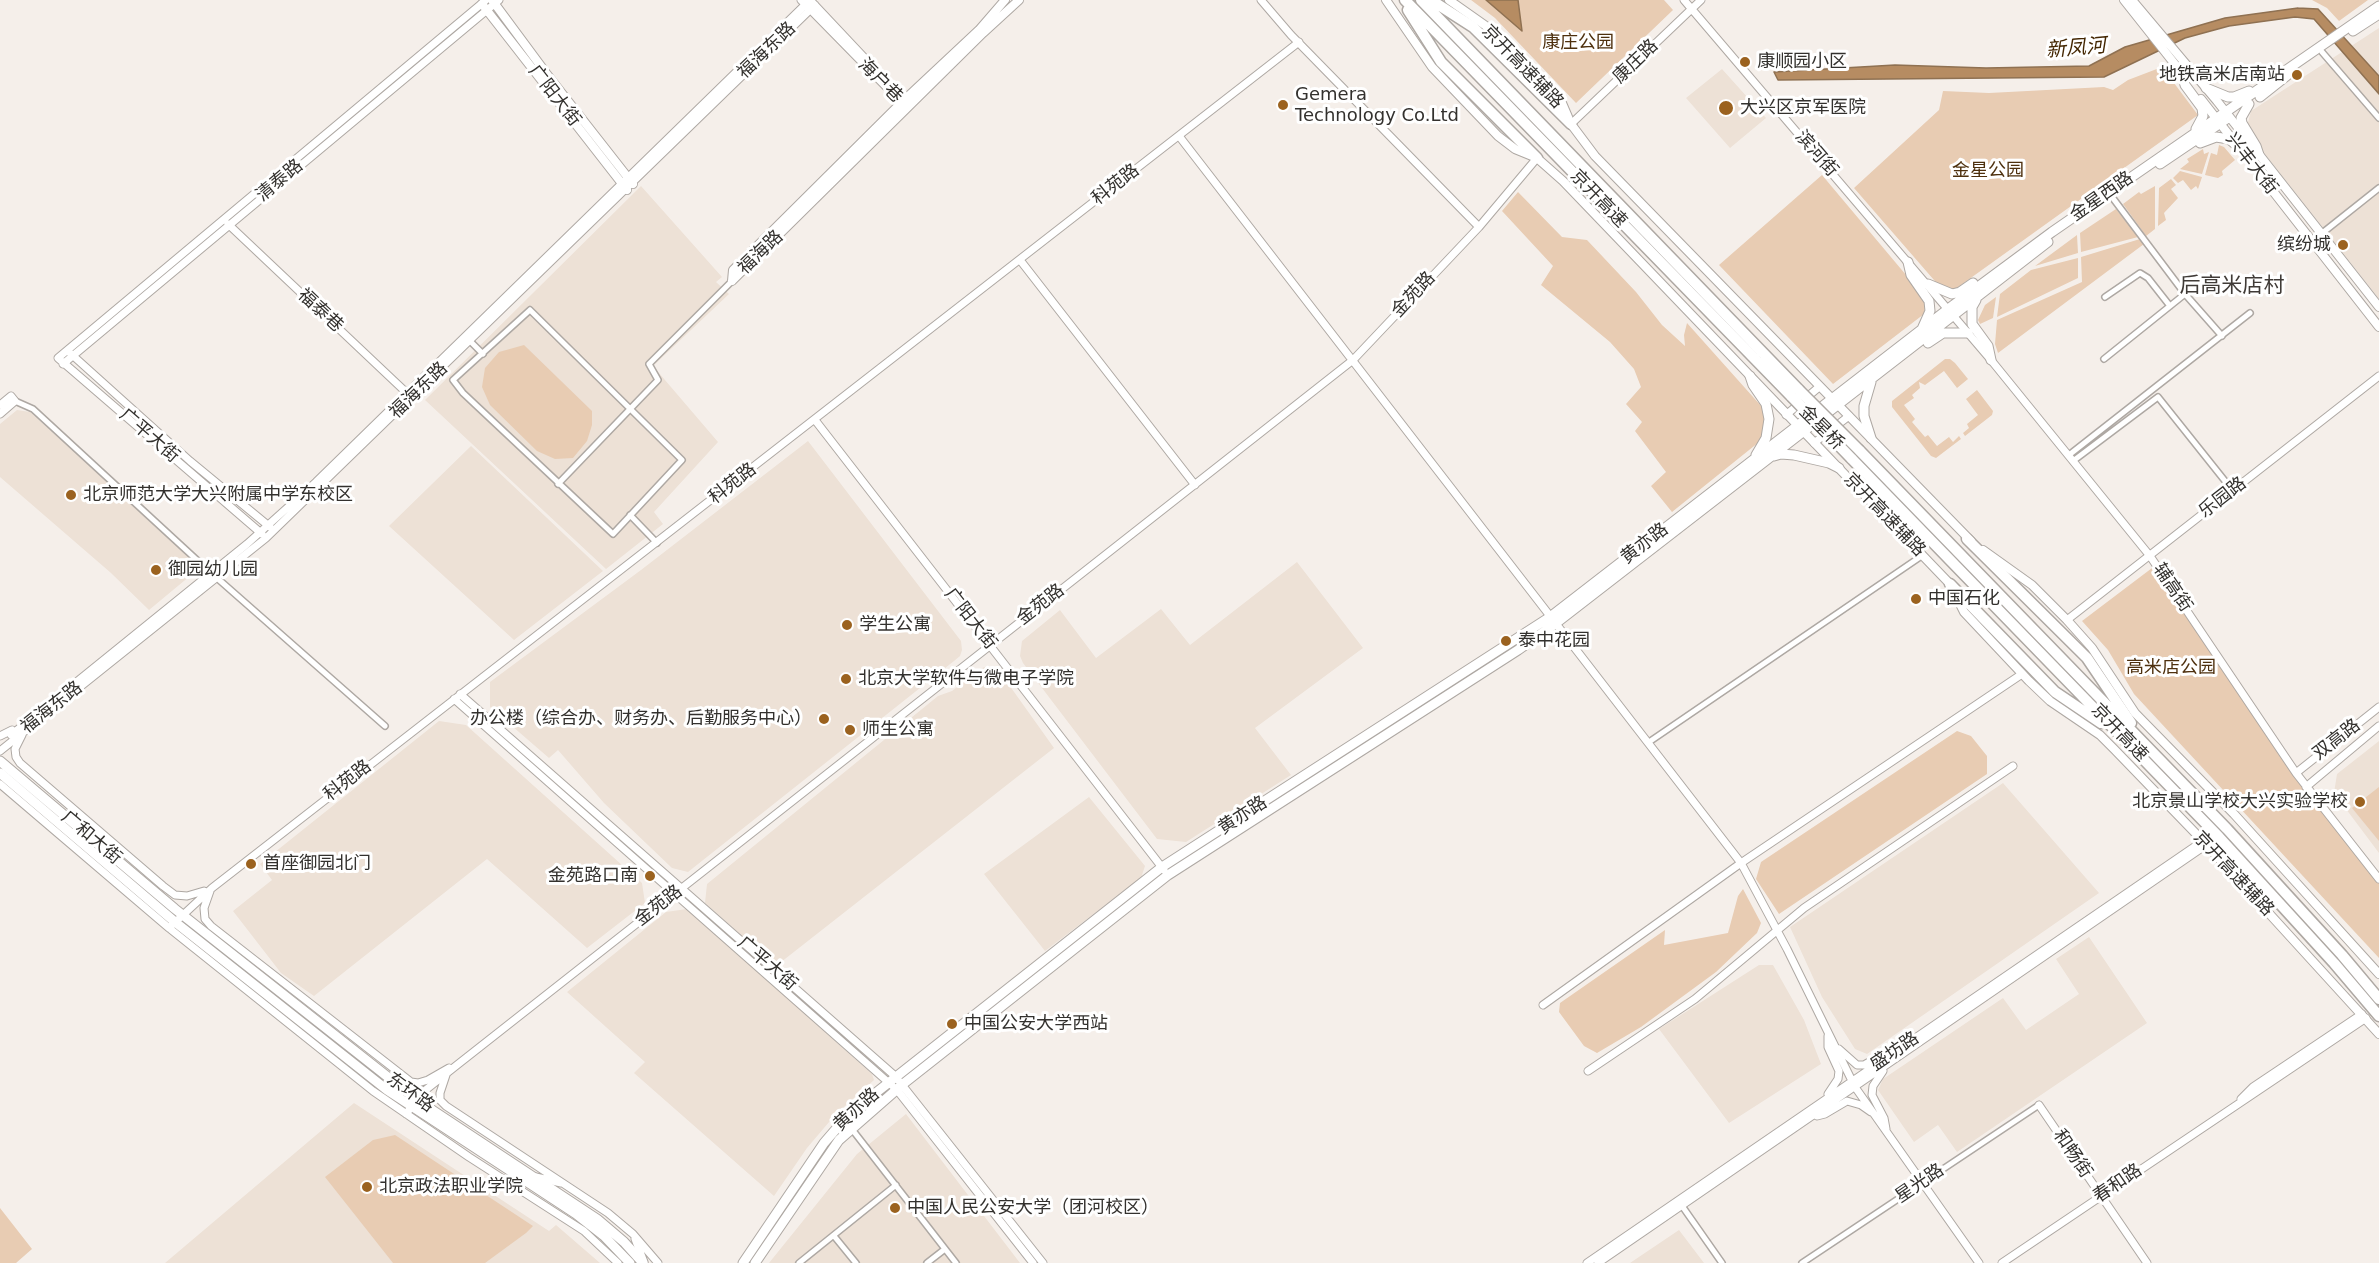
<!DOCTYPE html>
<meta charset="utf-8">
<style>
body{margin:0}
canvas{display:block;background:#f5efea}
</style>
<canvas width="2379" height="1263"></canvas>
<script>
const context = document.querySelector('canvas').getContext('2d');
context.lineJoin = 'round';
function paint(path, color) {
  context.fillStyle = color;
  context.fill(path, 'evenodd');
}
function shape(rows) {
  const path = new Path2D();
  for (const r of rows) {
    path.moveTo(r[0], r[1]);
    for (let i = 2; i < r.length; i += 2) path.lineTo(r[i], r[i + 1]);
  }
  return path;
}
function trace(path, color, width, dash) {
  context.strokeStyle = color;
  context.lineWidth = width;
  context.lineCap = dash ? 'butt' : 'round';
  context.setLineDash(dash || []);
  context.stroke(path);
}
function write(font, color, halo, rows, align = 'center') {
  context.font = font + ' "DejaVu Sans","Noto Sans SC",sans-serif';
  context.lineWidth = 6;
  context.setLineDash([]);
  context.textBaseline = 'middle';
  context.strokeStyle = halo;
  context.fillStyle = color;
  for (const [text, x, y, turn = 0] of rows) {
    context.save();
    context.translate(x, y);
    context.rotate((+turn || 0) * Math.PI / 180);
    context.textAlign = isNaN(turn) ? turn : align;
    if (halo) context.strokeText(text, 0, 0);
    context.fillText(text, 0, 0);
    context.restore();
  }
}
paint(shape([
 [2379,28,2379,299,2246,130,2251,111],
 [1722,69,1766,118,1730,148,1686,98],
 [641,186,722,277,716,282,729,294,653,366,718,442,654,512,663,524,606,569,425,400],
 [17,410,30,412,202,566,149,610,111,573,0,477,0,424],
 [808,441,961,641,962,650,960,656,954,661,688,872,672,868,604,803,558,750,549,758,490,707,490,682,641,570],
 [471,446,603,571,514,640,389,526],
 [1297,562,1363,648,1255,728,1291,775,1186,842,1157,839,1023,663,1020,656,1022,641,1060,610,1096,658,1161,609,1190,645],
 [987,666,995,668,1002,675,1054,748,776,966,705,903,707,884,938,696,952,691,980,669],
 [439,721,466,725,642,883,645,903,587,948,487,859,314,996,281,973,233,911,272,880,260,864],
 [2379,741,2379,853,2334,793,2337,774],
 [2003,783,2099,893,1867,1054,1855,1049,1822,997,1790,927],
 [1089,797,1145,866,1141,878,1045,951,984,874],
 [687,909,872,1074,874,1080,835,1115,807,1148,774,1196,634,1073,645,1062,567,992,666,912],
 [2089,937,2147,1023,1957,1152,1938,1125,1914,1142,1878,1090,1883,1079,2003,998,2026,1030,2079,994,2056,959],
 [1759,965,1773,965,1804,1020,1821,1064,1729,1123,1659,1029],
 [354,1103,549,1231,556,1225,600,1263,165,1263],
 [906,1114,1020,1263,769,1263,857,1154],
 [1679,1230,1704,1263,1630,1263]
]), '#ede1d6');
paint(shape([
 [1471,0,1664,0,1673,10,1576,103,1495,18],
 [2312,0,2368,0,2339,21,2327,8],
 [2162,67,2198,115,1947,295,1854,188,1939,110,1943,91,1989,93,2104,87,2113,90,2128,80],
 [2219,145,2224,147,2235,160,2222,171,2223,175,2218,178,2205,175,2211,153,2217,155],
 [2203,149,2204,154,2209,152,2202,174,2180,169,2189,162,2187,159],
 [2180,171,2202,177,2198,189,2196,186,2191,190,2183,180,2178,183,2173,178],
 [1822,175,1922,294,1925,308,1924,314,1833,384,1719,265],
 [2171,179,2176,185,2171,189,2178,198,2164,213,2166,220,2158,226,2159,188],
 [2155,186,2155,229,2146,236,2123,204,2139,192,2141,194],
 [1518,192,1562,237,1587,240,1636,292,1662,325,1685,346,1684,335,1687,323,1762,407,1767,425,1764,438,1672,512,1651,486,1666,472,1635,431,1642,422,1626,404,1641,387,1634,369,1610,342,1541,285,1553,266,1502,211],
 [2116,209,2138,237,2081,252,2080,233],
 [2077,235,2078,253,2035,266],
 [2140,239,2144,244,1998,353,1995,344,1997,320,2082,282,2081,257],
 [2078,258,2078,278,1997,317,2000,294,2031,270],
 [1996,297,1993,318,1980,324,1978,320,1985,305],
 [524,345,592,411,592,425,587,441,573,458,555,459,537,451,490,405,482,387,485,368,499,352],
 [1945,359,1950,359,1955,363,1968,379,1957,388,1944,371,1925,385,1919,382,1920,388,1912,395,1914,398,1904,405,1915,419,1912,422,1925,437,1928,435,1937,446,1949,437,1953,442,1959,436,1961,439,1936,458,1931,456,1892,407,1892,401],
 [1977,390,1993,411,1992,415,1965,436,1963,433,1969,428,1967,424,1978,415,1966,399],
 [2156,565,2284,756,2379,879,2379,958,2134,694,2108,650,2082,621],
 [1957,731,1971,736,1987,756,1987,774,1779,914,1756,879,1761,862],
 [2379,787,2379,841,2352,808],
 [1743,889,1761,923,1757,933,1716,972,1641,1027,1597,1053,1584,1046,1559,1012,1560,1003,1665,930,1664,945,1728,933,1738,896],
 [395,1135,533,1226,526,1233,485,1263,393,1263,325,1177,373,1140],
 [0,1208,32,1249,16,1263,0,1263]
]), '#e8ccb3');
const water = shape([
 [1486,0,1518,0,1522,31,1486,0],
 [2298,8,2318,9,2379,76,2379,94,2314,19,2295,17,2229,26,2185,38,2104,77,1778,80,1774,72,1895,65,1986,68,2089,66,2125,47,2225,18,2298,8]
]);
paint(water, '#b68c62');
trace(water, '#8f7152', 1.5);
const minor = shape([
 [2322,52,2379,118],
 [2311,242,2379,188],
 [2185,294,2222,336],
 [2105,297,2140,273,2148,278,2170,306],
 [530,310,682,460,613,534,463,393,453,380,530,310],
 [470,341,483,354],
 [2104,359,2185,294,2112,197],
 [15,401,33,409,211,573],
 [2069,455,2250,313],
 [2073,461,2158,397,2233,491],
 [558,484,658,380,649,364,732,281],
 [630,515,657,543],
 [217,578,385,726],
 [1649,742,1923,555],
 [851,1128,956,1263],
 [1680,1203,1722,1263],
 [834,1236,856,1263],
 [799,1263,896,1185],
 [927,1263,945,1249],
 [1802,1263,2039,1105]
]);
const tertiary = shape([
 [801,0,904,105],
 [1261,0,1291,35,1479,227],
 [1684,0,1991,360,2150,556,2296,773,2379,879],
 [812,2,907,103],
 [1571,124,1701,0],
 [1179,136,1741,863,1787,949,1855,1087,1979,1263],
 [228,224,410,396],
 [1020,260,1195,485],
 [70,353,190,461,270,527],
 [63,364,499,0],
 [0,405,11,396,15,401,0,414],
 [1786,415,1819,387],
 [815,420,1164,870],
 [1814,443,1849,416],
 [262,534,58,358,486,0],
 [2067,620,2379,376],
 [460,694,895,1076,1043,1263],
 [454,699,897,1090,1033,1263],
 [11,735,247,544,316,482,810,0],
 [22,735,15,749,16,757,20,763,163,886,175,895,187,896,204,891],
 [0,736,12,730],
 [0,751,266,538,815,5],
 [2296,773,2379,707],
 [0,784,169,928,373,1091,469,1157,584,1231,618,1263],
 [2306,787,2379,726],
 [210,891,204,908,205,919,211,926,411,1082,418,1083,428,1080,449,1068],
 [169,928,212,888,1299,42],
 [1543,1005,1741,863,2022,674],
 [1828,1036,1828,1047,1839,1071,1838,1079,1828,1094],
 [1839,1049,1857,1065,1864,1065,1885,1053],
 [1588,1071,1695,999,1804,908,2013,766],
 [1883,1071,1873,1086,1872,1095,1884,1118,1886,1129],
 [446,1075,440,1093,440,1100,446,1106,608,1213,633,1234,658,1263],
 [2241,1099,2253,1087,2362,1014],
 [2039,1105,2147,1263],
 [406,1114,423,1092,457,1065,1353,360,1479,227,1537,158],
 [1817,1116,1825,1114,1847,1101,1861,1105,1871,1112],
 [536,1177,561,1183],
 [635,1239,644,1262],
 [1587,1263,2203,841],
 [1598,1263,2206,845],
 [2002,1263,2366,1018]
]);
const secondary = shape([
 [492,0,546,73,633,184],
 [1386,0,1432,67,1498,136,1515,149,1537,158,1563,181,1950,584,1964,612,2029,681,2050,701,2100,735,2114,749,2203,841,2379,1034],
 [1449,0,1486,26,1562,103,1571,124,1595,156,1971,541],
 [2124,0,2185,77],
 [2132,0,2217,101,2379,307],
 [482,4,627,190],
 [2201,99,2379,327],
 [732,281,983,33,1019,0],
 [732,281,733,270,900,104,979,30,1005,0],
 [1983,550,2032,585,2067,620,2092,648,2135,713,2234,814,2379,974]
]);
const primary = shape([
 [2353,31,2379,14],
 [2182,73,2185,85,2202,108,2203,116,2196,129],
 [2206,88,2228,97,2234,97,2249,91],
 [2260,97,2289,74],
 [2249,104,2241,118,2242,123,2256,146,2259,155],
 [2200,143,2216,137,2229,139,2235,144],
 [2160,164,2228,118],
 [1908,262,1911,275,1929,301,1930,311,1922,329],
 [1928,284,1952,294,1960,292,1973,283],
 [1976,300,1972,307,1972,324,1988,346,1991,360],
 [1928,343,1943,333,1968,333],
 [1750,376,1753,385,1766,404,1769,419,1766,438,1756,455],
 [1871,382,1864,406,1864,416,1871,438],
 [1774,456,1781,454,1794,455,1829,463,1839,468],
 [0,761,175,909,417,1100,597,1219,624,1242,643,1263],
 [0,773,175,922,387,1090,576,1214,604,1236,630,1263],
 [743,1263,824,1143,849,1114,1162,867,1550,617,1948,309,2052,232,2379,6],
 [755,1263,839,1140,903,1084,1168,875,1518,650,1555,624,2048,242]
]);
const motorway = shape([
 [1405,0,1792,397],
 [1421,0,1799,390],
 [1431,0,1473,27,1571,124],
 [1408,10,1441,62,1537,158],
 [1859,450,2227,829,2342,955,2379,999],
 [1851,458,2219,837,2334,963,2379,1016],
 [1967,539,2087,658,2131,723],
 [1950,584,2055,692,2101,723]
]);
trace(minor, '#aea8a3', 8);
trace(tertiary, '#aea8a3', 9);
trace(secondary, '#aea8a3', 10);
trace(primary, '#aea8a3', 11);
trace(motorway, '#aea8a3', 13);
trace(minor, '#fff', 5);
trace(tertiary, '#fff', 7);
trace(secondary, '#fff', 8);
trace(primary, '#fff', 9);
trace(motorway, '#fff', 10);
const motorwayBridge = shape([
 [1799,390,1859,450],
 [1792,397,1851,458]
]);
trace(motorwayBridge, '#aea8a3', 13, []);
trace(motorwayBridge, '#fff', 10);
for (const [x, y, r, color] of [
 [1745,62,6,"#9b621f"],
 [2297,75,6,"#9b621f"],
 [1283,105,6,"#9b621f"],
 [1726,108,8,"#9b621f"],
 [2343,245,6,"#9b621f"],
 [71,495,6,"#9b621f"],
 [156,570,6,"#9b621f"],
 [1916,599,6,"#9b621f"],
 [847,625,6,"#9b621f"],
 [1506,641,6,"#9b621f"],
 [846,679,6,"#9b621f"],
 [824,719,6,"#9b621f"],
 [850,730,6,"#9b621f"],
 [2360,802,6,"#9b621f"],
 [251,864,6,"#9b621f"],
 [650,876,6,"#9b621f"],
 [952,1024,6,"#9b621f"],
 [367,1187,6,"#9b621f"],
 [895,1208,6,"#9b621f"]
]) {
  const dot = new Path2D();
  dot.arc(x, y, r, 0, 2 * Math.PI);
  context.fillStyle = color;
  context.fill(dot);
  trace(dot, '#fff', 2);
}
write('18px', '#4e300e', '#fff', [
 ["康庄公园",1578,43],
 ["金星公园",1988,171],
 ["高米店公园",2171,668]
]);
write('18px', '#33312e', '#fff', [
 ["福海东路",767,51,-44],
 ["康庄路",1636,62,-44],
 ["京开高速辅路",1522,67,46],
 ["海户巷",880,81,45],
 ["广阳大街",554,96,52],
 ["滨河街",1816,154,49],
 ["兴丰大街",2251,164,52],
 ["清泰路",280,181,-40],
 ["科苑路",1116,185,-38],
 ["金星西路",2102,197,-35],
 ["京开高速",1598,199,46],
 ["福海路",761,253,-44],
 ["金苑路",1414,295,-47],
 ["福泰巷",320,311,43],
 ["福海东路",419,391,-44],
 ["金星桥",1821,428,45],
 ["广平大街",149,436,41],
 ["科苑路",733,484,-38],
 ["乐园路",2223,498,-38],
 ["京开高速辅路",1884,515,46],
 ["黄亦路",1645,544,-38],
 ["辅高街",2172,588,56],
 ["金苑路",1041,605,-38],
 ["广阳大街",970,619,52],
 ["福海东路",52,708,-38],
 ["京开高速",2119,733,46],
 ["双高路",2337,740,-38],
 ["科苑路",348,781,-38],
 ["黄亦路",1243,816,-33],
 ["广和大街",91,838,40],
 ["京开高速辅路",2233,874,47],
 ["金苑路",659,906,-38],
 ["广平大街",767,964,41],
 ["盛坊路",1895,1052,-34],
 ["东环路",410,1093,36],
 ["黄亦路",857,1110,-42],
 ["和畅街",2072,1154,56],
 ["星光路",1920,1184,-34],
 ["春和路",2118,1184,-34]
]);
write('18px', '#33312e', '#fff', [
 ["康顺园小区",1757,62],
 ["地铁高米店南站",2285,75,"right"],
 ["Gemera",1295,95],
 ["Technology Co.Ltd",1295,116],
 ["大兴区京军医院",1740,108],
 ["缤纷城",2331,245,"right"],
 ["北京师范大学大兴附属中学东校区",83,495],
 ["御园幼儿园",168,570],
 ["中国石化",1928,599],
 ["学生公寓",859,625],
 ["泰中花园",1518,641],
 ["北京大学软件与微电子学院",858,679],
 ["办公楼（综合办、财务办、后勤服务中心）",812,719,"right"],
 ["师生公寓",862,730],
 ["北京景山学校大兴实验学校",2348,802,"right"],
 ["首座御园北门",263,864],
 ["金苑路口南",638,876,"right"],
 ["中国公安大学西站",964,1024],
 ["北京政法职业学院",379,1187],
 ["中国人民公安大学（团河校区）",907,1208]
], 'left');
write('italic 20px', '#442703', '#fff', [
 ["新凤河",2076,49,-5]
]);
write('21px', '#403b37', '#fff', [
 ["后高米店村",2232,287]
]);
</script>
